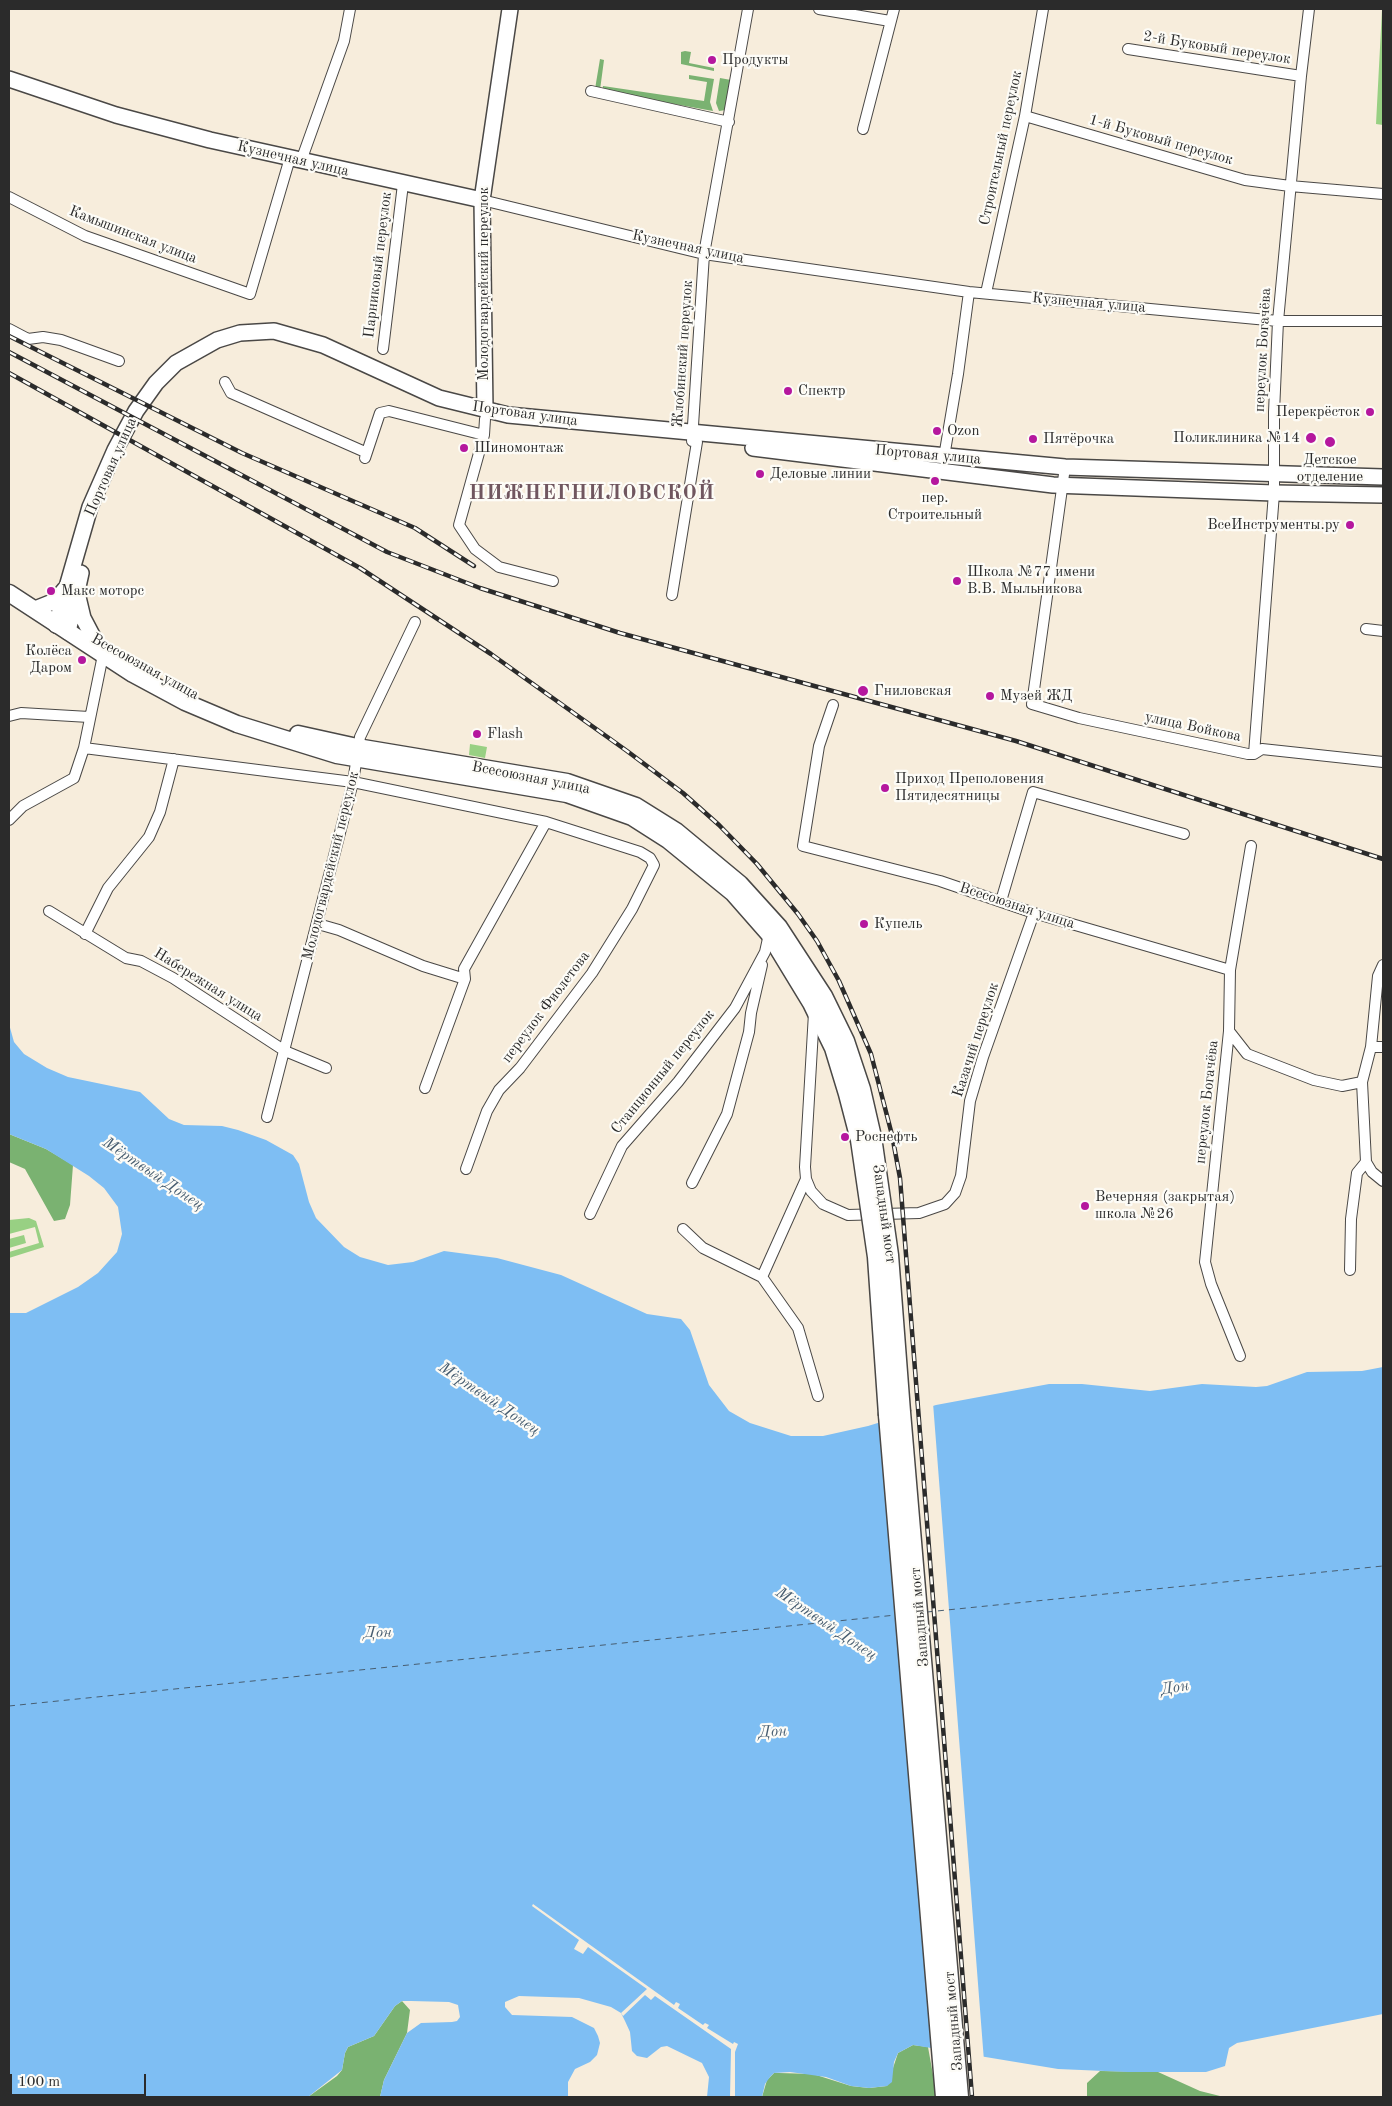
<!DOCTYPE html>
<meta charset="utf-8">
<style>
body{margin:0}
#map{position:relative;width:1392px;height:2106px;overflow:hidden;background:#f7eddc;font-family:"Old Standard TT",serif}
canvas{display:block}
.frame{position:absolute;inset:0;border:10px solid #2b2b2b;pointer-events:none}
.scale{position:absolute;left:10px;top:2074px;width:136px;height:22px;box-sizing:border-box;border:2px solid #2b2b2b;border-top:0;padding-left:6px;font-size:15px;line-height:18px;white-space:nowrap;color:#2b2b2b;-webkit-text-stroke:4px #fdfcf7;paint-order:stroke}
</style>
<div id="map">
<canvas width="1392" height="2106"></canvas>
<div class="frame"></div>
<div class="scale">100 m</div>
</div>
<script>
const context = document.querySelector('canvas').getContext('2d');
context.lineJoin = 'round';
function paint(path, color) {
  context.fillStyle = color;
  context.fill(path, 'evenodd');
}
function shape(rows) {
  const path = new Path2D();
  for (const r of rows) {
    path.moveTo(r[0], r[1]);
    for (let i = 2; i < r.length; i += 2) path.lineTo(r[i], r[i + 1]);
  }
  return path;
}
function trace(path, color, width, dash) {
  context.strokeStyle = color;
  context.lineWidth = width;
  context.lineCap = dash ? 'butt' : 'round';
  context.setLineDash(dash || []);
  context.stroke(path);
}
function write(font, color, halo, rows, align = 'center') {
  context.font = font + ' "Old Standard TT",serif';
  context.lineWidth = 4.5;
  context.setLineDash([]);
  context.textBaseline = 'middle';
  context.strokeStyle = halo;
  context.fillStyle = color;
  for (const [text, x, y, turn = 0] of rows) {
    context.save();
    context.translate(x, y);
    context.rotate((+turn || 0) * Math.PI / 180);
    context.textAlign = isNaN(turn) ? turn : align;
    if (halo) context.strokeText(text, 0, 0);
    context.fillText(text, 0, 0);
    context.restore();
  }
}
paint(shape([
 [1382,9,1383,9,1383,125,1376,124],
 [470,744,487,747,485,758,469,755],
 [29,1218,36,1221,44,1247,9,1258,9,1252,39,1243,35,1227,9,1234,9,1220],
 [24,1235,26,1243,9,1248,9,1239]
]), '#98d083');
paint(shape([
 [685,51,691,52,689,63,714,68,714,71,681,64,681,52],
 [600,59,604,60,600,90,595,89],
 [689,75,714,79,710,102,713,111,602,91,603,86,704,101,707,82,689,79],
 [720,78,731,80,726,110,719,111,716,103],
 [9,1134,46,1149,73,1165,70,1205,65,1219,54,1221,25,1169,9,1162],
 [402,2001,410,2010,407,2033,384,2080,380,2097,308,2097,337,2076,342,2070,345,2053,348,2047,374,2036,395,2006],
 [913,2045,928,2047,937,2097,762,2097,767,2080,774,2073,779,2073,813,2074,851,2086,869,2088,887,2086,898,2053],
 [1100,2071,1158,2072,1200,2091,1224,2097,1087,2097,1087,2083]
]), '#7ab271');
paint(shape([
 [9,1024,14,1042,24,1054,47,1068,68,1077,140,1092,169,1119,184,1125,222,1126,238,1130,266,1140,293,1155,299,1164,309,1202,316,1218,344,1247,360,1257,388,1265,413,1262,444,1251,497,1258,561,1275,647,1314,681,1319,690,1330,709,1385,729,1411,750,1423,791,1436,823,1436,868,1426,936,1405,1049,1384,1082,1384,1150,1391,1202,1384,1256,1387,1267,1386,1307,1372,1362,1371,1383,1367,1383,2014,1237,2043,1229,2048,1225,2066,1206,2072,1128,2072,1058,2069,913,2045,898,2053,894,2062,892,2082,887,2086,869,2088,851,2086,826,2077,790,2072,774,2073,770,2077,765,2084,762,2097,707,2097,709,2077,702,2063,667,2046,661,2047,647,2058,637,2056,632,2051,630,2032,625,2021,621,2013,611,2007,579,1998,519,1996,505,2002,505,2007,512,2015,572,2017,594,2028,598,2036,600,2043,597,2055,590,2062,575,2069,568,2082,568,2097,380,2097,384,2080,407,2033,421,2023,452,2022,457,2021,460,2017,458,2005,449,2002,411,2001,402,2001,395,2006,374,2036,348,2047,345,2053,342,2070,308,2097,9,2097,9,1313,26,1313,78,1287,98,1273,117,1252,122,1234,118,1207,104,1188,89,1176,46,1149,9,1134]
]), '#7ebef3');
paint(shape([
 [933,1403,984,2061,934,2051,881,1419],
 [533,1904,674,2005,676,2002,680,2004,678,2008,703,2025,705,2023,709,2025,707,2028,733,2044,734,2042,738,2044,735,2052,735,2097,730,2097,731,2049,655,1996,651,2000,645,1995,623,2016,621,2013,647,1989,588,1947,583,1954,574,1949,579,1940,532,1906]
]), '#f7eddc');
trace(shape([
 [927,1612,1383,1566],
 [9,1706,896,1615]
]), '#485e71', 1, [6, 5]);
const minor = shape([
 [819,9,890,21],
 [1128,49,1301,76],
 [591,91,729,122],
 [1025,116,1245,180,1290,186,1383,194],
 [863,129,894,9],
 [301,161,344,41,350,9],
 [9,197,85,236,250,294,290,158],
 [482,200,704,254,969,292,1278,321,1383,321],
 [986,293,1025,116,1043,9],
 [9,329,28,339,43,337,61,340,119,361],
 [383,349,403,184],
 [225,382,231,393,365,452],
 [485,419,484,435,459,525,475,549,499,567,553,581],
 [692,441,704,254,748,9],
 [944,457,958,374,969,292],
 [365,458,380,413,389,411,484,435],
 [1065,467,1032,704,1079,718,1248,754,1254,754,1262,749,1383,762],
 [672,595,697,442],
 [1366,629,1383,631],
 [833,705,819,746,803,846,940,881,1034,913,1230,970],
 [9,716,21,713,89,717],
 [84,748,353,782,546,822,640,852,650,858,654,865,632,909,592,973,520,1068,499,1090,487,1111,466,1169],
 [1254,754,1274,493,1274,412,1278,321,1301,76,1309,9],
 [9,820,23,806,74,778,84,748,103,655],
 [1001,901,1033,792,1184,834],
 [49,911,126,958,141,961,173,978,285,1051,326,1068],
 [318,924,339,930,423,966,465,979],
 [85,934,108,888,149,837,160,812,174,759],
 [814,1013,805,1167,806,1179,811,1191,823,1204,848,1215,919,1213,945,1204,955,1193,961,1176,970,1101,983,1057,1034,913],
 [1229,1031,1247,1054,1314,1080,1342,1086,1362,1082],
 [1371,1047,1383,1047],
 [425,1088,465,979,464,969,546,822],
 [267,1117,353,782,360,737,415,622],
 [1366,1162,1372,1172,1383,1181],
 [692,1183,727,1114,749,1032,751,1013,762,965],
 [590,1214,622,1146,678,1082,735,1008,765,952,769,934],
 [683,1229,703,1248,762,1277,798,1328,818,1396],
 [1350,1270,1351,1219,1357,1173,1366,1162,1362,1082,1371,1047,1378,976,1383,965],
 [762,1277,806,1179],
 [1240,1356,1211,1284,1205,1262,1229,1031,1230,970,1251,846]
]);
const primary = shape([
 [9,79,116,115,210,140,482,200],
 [485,410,482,200,510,9],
 [753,448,1053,485,1274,493,1383,495],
 [78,597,83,618,94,639],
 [35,609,55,601,65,589],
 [56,625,90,507,115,450,136,411,156,383,176,363,217,340,240,333,274,331,323,345,439,398,508,415,1065,467,1383,477],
 [68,632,81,573]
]);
const trunk = shape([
 [9,593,133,674,185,702,237,724,337,755,567,794,632,817,668,840,733,893,769,934,811,1003,833,1048,847,1094,859,1140],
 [298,734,357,747,567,782,636,806,676,831,740,884,779,927,824,996,846,1041,862,1089,873,1137],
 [902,1412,960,2097],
 [887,1415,944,2097]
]);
trace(minor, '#4a4846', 12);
trace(primary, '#4a4846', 18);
trace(trunk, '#4a4846', 19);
trace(minor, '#fff', 10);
trace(primary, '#fff', 15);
trace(trunk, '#fff', 16);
const rail = shape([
 [9,336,242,453,415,528,474,566],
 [9,352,387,552,480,588,620,633,1016,741,1383,859],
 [9,373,360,568,491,654,627,751,683,793,719,825,757,864,798,914,817,941,839,981,871,1054,892,1135,900,1178,972,2097]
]);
trace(rail, '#2b2b2b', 4.5);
trace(rail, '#fdfcf7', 2.5, [8]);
const trunkBridge = shape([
 [873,1137,890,1255,902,1412],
 [859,1140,876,1257,887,1415]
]);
trace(trunkBridge, '#4a4846', 19, []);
trace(trunkBridge, '#fff', 16);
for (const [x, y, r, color] of [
 [712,60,5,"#b5179e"],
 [788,391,5,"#b5179e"],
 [1370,412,5,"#b5179e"],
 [937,431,5,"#b5179e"],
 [1311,438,6,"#b5179e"],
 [1033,439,5,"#b5179e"],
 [1330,442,6,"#b5179e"],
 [464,448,5,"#b5179e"],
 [760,474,5,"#b5179e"],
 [935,481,5,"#b5179e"],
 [1350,525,5,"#b5179e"],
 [957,581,5,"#b5179e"],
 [51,591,5,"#b5179e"],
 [82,660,5,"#b5179e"],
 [863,691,6,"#b5179e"],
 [990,696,5,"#b5179e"],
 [477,734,5,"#b5179e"],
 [885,788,5,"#b5179e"],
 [864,924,5,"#b5179e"],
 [845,1137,5,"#b5179e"],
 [1085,1206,5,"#b5179e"]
]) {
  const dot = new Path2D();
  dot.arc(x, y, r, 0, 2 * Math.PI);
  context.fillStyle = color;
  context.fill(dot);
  trace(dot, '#fdfcf7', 2);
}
write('15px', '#2b2b2b', '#fdfcf7', [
 ["2-й Буковый переулок",1217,48,9],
 ["1-й Буковый переулок",1161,140,16],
 ["Строительный переулок",1001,148,-78],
 ["Кузнечная улица",293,159,13],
 ["Камышинская улица",133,235,21],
 ["Кузнечная улица",688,247,12],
 ["Парниковый переулок",378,265,-83],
 ["Молодогвардейский переулок",484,284,-90],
 ["Кузнечная улица",1089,303,5],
 ["переулок Богачёва",1263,350,-87],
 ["Жлобинский переулок",683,354,-86],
 ["Портовая улица",525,414,8],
 ["Портовая улица",928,455,5],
 ["Портовая улица",111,467,-66],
 ["Всесоюзная улица",145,667,29],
 ["улица Войкова",1193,727,12],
 ["Всесоюзная улица",531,778,11],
 ["Молодогвардейский переулок",331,866,-76],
 ["Всесоюзная улица",1017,906,18],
 ["Набережная улица",208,985,32],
 ["переулок Фиолетова",546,1007,-53],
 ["Казачий переулок",976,1040,-72],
 ["Станционный переулок",663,1072,-51],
 ["переулок Богачёва",1207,1102,-84],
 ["Западный мост",884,1214,82],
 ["Западный мост",920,1617,-95],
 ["Западный мост",954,2021,-95]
]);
write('15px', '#2b2b2b', '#fdfcf7', [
 ["Продукты",722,60],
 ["Спектр",798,391],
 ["Перекрёсток",1360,412,"right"],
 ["Ozon",947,431],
 ["Поликлиника №14",1300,438,"right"],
 ["Пятёрочка",1043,439],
 ["Шиномонтаж",474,448],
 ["Детское",1330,460,"center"],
 ["отделение",1330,477,"center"],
 ["Деловые линии",770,474],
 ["пер.",935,498,"center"],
 ["Строительный",935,515,"center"],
 ["ВсеИнструменты.ру",1340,525,"right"],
 ["Школа №77 имени",967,572],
 ["В.В. Мыльникова",967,589],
 ["Макс моторс",61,591],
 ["Колёса",72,651,"right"],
 ["Даром",72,668,"right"],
 ["Гниловская",874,691],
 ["Музей ЖД",1000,696],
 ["Flash",487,734],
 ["Приход Преполовения",895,779],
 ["Пятидесятницы",895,796],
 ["Купель",874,924],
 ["Роснефть",855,1137],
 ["Вечерняя (закрытая)",1095,1197],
 ["школа №26",1095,1214]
], 'left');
write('italic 16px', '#485e71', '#fdfcf7', [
 ["Мёртвый Донец",153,1174,34],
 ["Мёртвый Донец",489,1399,34],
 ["Мёртвый Донец",826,1624,34],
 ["Дон",378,1633],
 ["Дон",1175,1688,-9],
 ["Дон",773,1732,-3]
]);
context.letterSpacing = '1px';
write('bold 20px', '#70565f', '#fdfcf7', [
 ["НИЖНЕГНИЛОВСКОЙ",592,494]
]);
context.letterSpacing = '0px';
</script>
